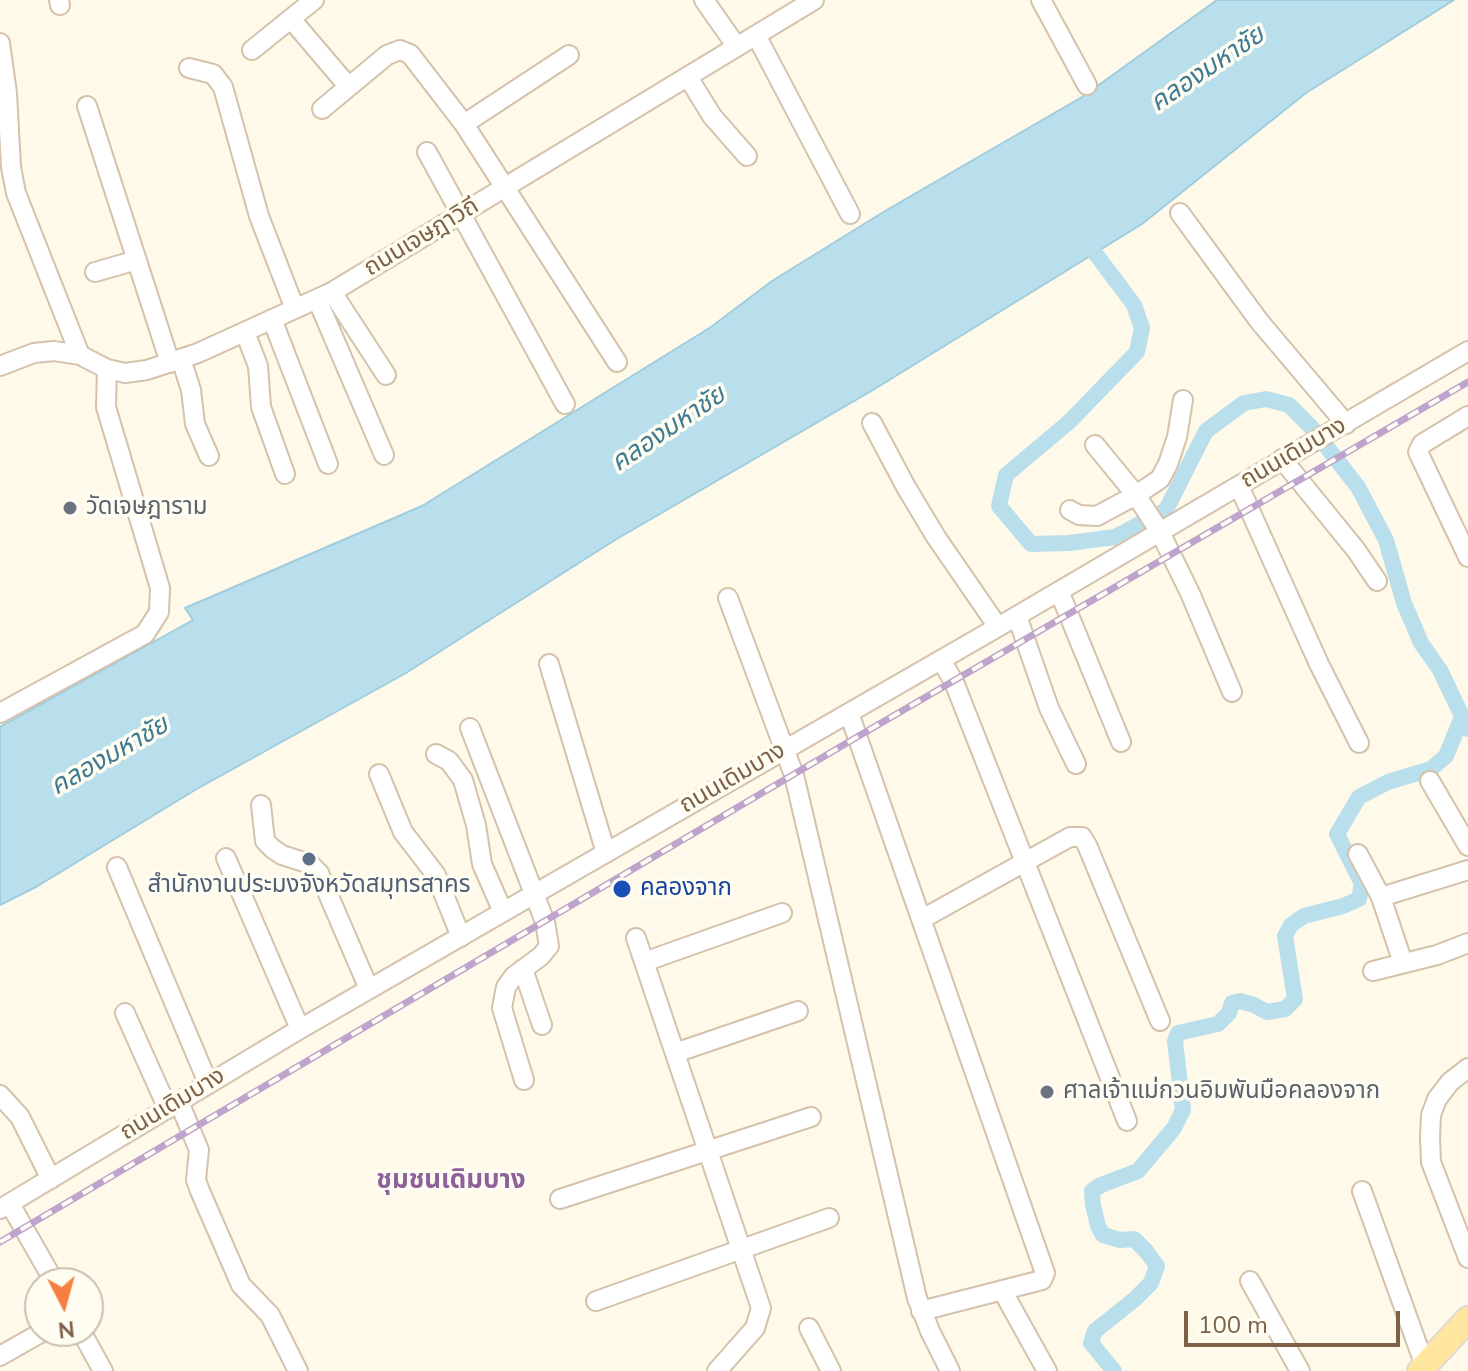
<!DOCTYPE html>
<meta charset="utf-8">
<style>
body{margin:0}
#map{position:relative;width:1468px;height:1371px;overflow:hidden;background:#fff9e9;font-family:"Nunito Sans",sans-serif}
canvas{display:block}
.north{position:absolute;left:24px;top:1267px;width:80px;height:80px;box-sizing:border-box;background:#fffcf2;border:2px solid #cbbeae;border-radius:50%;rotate:174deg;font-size:22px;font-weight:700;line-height:32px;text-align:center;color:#7e6248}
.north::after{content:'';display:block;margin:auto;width:28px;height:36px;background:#f68041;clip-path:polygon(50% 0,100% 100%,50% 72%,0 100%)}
.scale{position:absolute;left:1184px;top:1311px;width:216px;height:36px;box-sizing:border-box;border:4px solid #7e6248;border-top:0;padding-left:10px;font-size:24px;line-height:28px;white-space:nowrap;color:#7e6248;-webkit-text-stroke:6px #fffcf2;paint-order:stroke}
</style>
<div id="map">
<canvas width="1468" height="1371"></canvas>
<div class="north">N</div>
<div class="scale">100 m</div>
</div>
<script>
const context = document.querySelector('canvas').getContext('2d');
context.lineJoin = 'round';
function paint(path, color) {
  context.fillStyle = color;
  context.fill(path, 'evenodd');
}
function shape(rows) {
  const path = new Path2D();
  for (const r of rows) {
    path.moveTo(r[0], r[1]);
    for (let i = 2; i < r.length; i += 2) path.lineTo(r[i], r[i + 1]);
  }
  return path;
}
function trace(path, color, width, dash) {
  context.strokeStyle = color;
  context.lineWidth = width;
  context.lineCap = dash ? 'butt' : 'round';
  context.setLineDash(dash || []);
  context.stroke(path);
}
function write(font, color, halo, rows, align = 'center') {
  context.font = font + ' "Nunito Sans","Noto Sans Thai",sans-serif';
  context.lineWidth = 7;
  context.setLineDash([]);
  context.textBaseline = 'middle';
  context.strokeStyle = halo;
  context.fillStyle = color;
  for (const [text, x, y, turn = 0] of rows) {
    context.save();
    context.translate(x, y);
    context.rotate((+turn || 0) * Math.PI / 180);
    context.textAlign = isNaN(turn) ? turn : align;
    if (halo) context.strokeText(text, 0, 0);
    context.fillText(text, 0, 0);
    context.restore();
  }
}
const water = shape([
 [1217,0,1454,0,1306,93,1142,224,873,390,615,540,406,673,195,790,36,887,0,905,0,727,193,620,185,608,422,506,711,327,772,281,885,211,1082,97,1217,0]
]);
paint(water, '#badfec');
trace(water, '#9fcddf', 2);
trace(shape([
 [1083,237,1134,305,1142,328,1137,352,1069,422,1006,475,999,506,1031,544,1069,543,1115,537,1166,510,1206,431,1244,403,1266,399,1289,405,1312,428,1358,487,1386,540,1404,603,1421,643,1440,670,1468,729],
 [1114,1371,1091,1343,1095,1331,1135,1299,1151,1283,1157,1266,1146,1251,1134,1239,1120,1240,1103,1235,1098,1226,1093,1205,1092,1191,1101,1185,1138,1171,1174,1128,1183,1110,1175,1041,1178,1033,1218,1024,1229,1013,1232,1003,1240,1001,1254,1005,1267,1012,1285,1009,1295,999,1285,936,1291,925,1304,916,1343,906,1359,899,1362,884,1337,834,1359,797,1388,782,1431,769,1446,756,1462,717]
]), '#badfec', 16);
const minor = shape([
 [59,0,60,5],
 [704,0,737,47],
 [1041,0,1087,85],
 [291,19,348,86],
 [756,35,850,214],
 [0,43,7,93,11,167,16,193,80,355],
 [252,50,314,0],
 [189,68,213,74,223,87,259,216,295,309],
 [688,77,712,116,747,156],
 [87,106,170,363],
 [322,109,387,55,400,50,410,54,464,124,617,362],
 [464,124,569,55],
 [427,152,565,404],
 [1180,213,1259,321,1346,424],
 [95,272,137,260],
 [332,292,386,375],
 [317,299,384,455],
 [272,319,328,464],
 [245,332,258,366,261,407,285,474],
 [181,359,191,390,195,424,209,456],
 [0,366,34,353,54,351,80,355,107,369,125,373,147,370,198,353,332,292,814,0],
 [1183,400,1177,437,1168,464,1160,479,1136,495,1160,532,1190,593,1232,692],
 [1468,416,1422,444,1418,452,1468,557],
 [872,423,906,487,936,537,998,627],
 [1282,459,1356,550,1377,581],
 [1239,486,1319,664,1359,743],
 [1070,510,1079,515,1097,516,1136,495,1095,445],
 [1059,591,1121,742],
 [728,598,794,775,917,1298,930,1331,950,1371],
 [1017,616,1049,708,1076,764],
 [941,660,954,682,1127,1121],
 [549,664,606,853],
 [0,713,145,634,159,612,160,588,106,407,107,369],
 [849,713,1045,1273,1042,1280,921,1311],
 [470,728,545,922,549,946,541,956,514,976,506,987,502,1008,524,1080],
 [436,754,449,761,463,780,476,825,482,864,503,912],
 [379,774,403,832,436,875,461,937],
 [1430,781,1468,846],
 [261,805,265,841,273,849,282,855,310,864,319,873,369,989],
 [1358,854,1381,897,1403,963],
 [226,858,300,1029],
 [117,867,208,1083],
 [1381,897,1468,870],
 [922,919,1070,837,1082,837,1087,845,1160,1021],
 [636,938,761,1308,755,1328,717,1371],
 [644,962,782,913],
 [523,969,542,1025],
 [1373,971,1437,955,1468,943],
 [125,1013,168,1109],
 [675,1053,798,1011],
 [1468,1068,1450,1082,1437,1099,1431,1115,1430,1138,1431,1162,1468,1258],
 [0,1095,20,1117,51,1179],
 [179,1102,199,1150,196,1180,200,1191,241,1285,270,1315,298,1371],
 [1362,1191,1425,1366],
 [560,1199,811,1117],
 [10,1204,55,1283],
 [0,1209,300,1029,998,627,1468,351],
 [1250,1281,1300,1371],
 [1002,1290,1047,1371],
 [596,1301,829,1218],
 [809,1328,831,1371],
 [81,1331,103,1371],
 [0,1356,44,1331]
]);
const major = shape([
 [1420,1371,1468,1319]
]);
trace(minor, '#d4c2ad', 22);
trace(major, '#e0d9d3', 28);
trace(minor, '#fff', 18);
trace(major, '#ffe7a0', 24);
const rail = shape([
 [0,1242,857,737,1468,382]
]);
trace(rail, '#bea4cc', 7);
trace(rail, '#fffcf2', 4, [12]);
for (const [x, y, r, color] of [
 [70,508,8,"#6b7280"],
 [309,859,8,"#5c6f8a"],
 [622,889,10,"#1a4fb4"],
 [1047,1092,8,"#6b7280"]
]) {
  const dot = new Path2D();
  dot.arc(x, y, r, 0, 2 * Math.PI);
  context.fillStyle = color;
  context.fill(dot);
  trace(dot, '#fffcf2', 3);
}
write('24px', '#7e6248', '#fffcf2', [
 ["ถนนเจษฎาวิถี",422,238,-31],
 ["ถนนเดิมบาง",1294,454,-30],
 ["ถนนเดิมบาง",733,779,-30],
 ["ถนนเดิมบาง",173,1105,-31]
]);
write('24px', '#5b616d', '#fffcf2', [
 ["วัดเจษฎาราม",86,508],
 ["ศาลเจ้าแม่กวนอิมพันมือคลองจาก",1063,1092]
], 'left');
write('24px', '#4e5e75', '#fffcf2', [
 ["สำนักงานประมงจังหวัดสมุทรสาคร",309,886]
]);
write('24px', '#164399', '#fffcf2', [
 ["คลองจาก",640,889]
], 'left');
write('italic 26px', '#3e7b94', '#fffcf2', [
 ["คลองมหาชัย",1208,70,-34],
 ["คลองมหาชัย",669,430,-34],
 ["คลองมหาชัย",110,757,-30]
]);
write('bold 26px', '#8d619a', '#fffcf2', [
 ["ชุมชนเดิมบาง",451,1182]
]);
</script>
